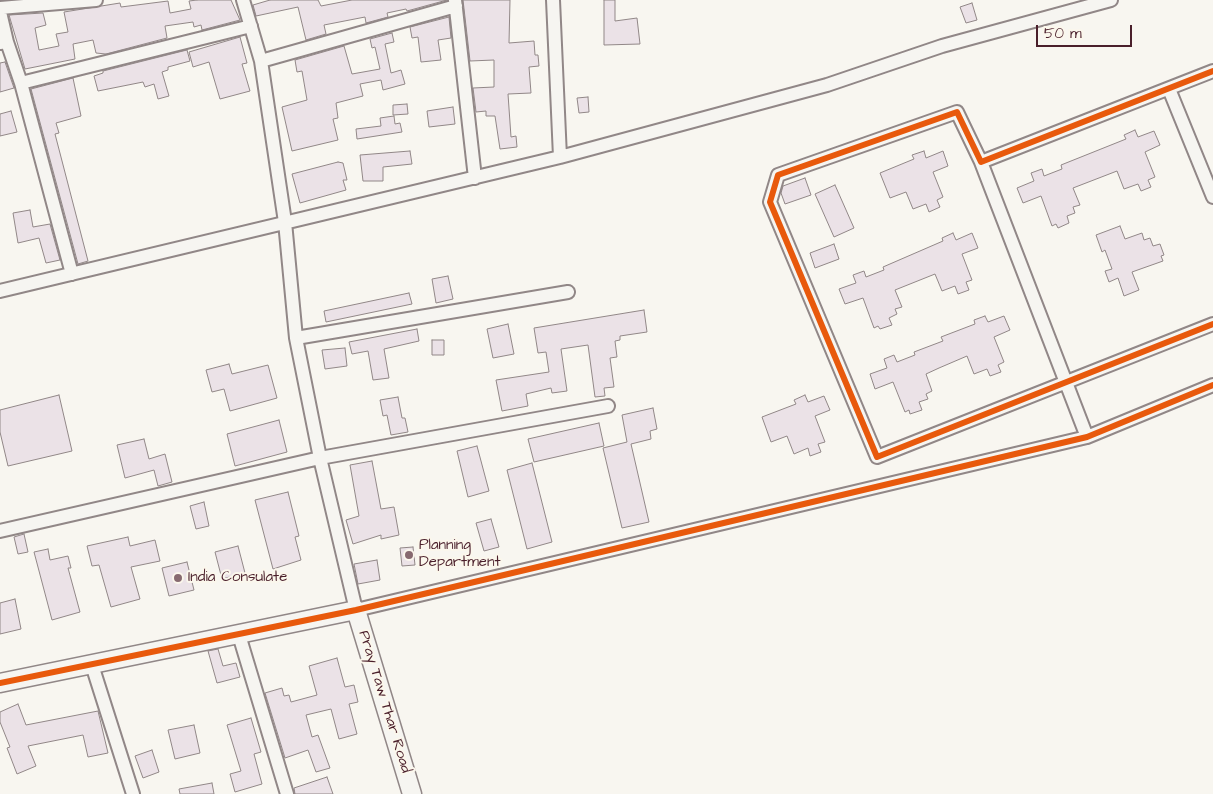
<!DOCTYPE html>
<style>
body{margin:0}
#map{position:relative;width:1213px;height:794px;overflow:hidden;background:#f8f6f0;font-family:"Architects Daughter",sans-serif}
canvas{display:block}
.scale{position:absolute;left:1036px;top:25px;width:96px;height:22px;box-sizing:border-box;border:2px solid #4a1f2b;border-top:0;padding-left:6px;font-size:15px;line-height:18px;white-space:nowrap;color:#4a1f2b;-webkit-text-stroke:4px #fbf7ec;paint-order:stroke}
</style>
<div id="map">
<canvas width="1213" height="794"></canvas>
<div class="scale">50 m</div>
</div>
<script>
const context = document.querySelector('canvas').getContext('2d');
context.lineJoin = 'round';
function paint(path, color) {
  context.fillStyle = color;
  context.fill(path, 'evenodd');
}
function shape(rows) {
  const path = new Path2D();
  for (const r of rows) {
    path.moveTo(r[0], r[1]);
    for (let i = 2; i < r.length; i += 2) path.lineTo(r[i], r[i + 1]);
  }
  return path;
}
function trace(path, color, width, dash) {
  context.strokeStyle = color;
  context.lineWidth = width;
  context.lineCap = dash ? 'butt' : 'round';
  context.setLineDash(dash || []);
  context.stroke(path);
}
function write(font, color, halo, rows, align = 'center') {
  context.font = font + ' "Architects Daughter",sans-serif';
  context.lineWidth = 4;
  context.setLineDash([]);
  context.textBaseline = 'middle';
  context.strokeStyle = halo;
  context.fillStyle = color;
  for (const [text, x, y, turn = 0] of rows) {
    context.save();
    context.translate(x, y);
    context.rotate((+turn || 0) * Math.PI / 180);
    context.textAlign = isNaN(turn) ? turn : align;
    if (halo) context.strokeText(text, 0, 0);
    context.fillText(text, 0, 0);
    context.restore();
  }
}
const building = shape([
 [197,0,231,0,240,20,202,30,201,25,194,27,193,22,165,26,167,38,106,54,96,53,93,40,73,44,75,59,25,69,9,15,43,13,46,25,35,28,39,50,59,46,56,34,68,32,64,12,120,3,121,7,168,1,170,13,191,9,189,1,197,0],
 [270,0,318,0,321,6,352,0,447,0,407,11,406,9,387,13,388,17,366,23,365,17,324,25,326,34,306,40,298,7,256,16,253,5,270,0],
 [463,0,510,0,509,43,534,41,535,55,538,55,539,66,529,67,531,93,508,94,511,137,516,136,517,147,500,149,495,116,486,116,486,111,476,112,473,88,494,87,494,60,470,61,463,0],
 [604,0,615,0,615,21,637,18,640,44,604,45,604,0],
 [972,3,977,20,966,23,960,7,972,3],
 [449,17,451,38,438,40,441,60,421,62,418,37,412,38,410,27,449,17],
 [392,33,394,42,385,44,391,73,401,70,405,84,383,90,381,80,360,84,363,96,336,103,338,118,333,119,338,140,292,151,282,107,307,100,302,71,297,72,295,60,344,46,352,74,380,69,375,47,372,48,370,39,392,33],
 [240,37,247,63,242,64,250,91,220,99,209,62,193,67,189,52,240,37],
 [187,50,190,61,168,67,168,70,162,72,169,96,158,99,154,84,145,87,143,82,98,91,94,76,103,73,103,71,187,50],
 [5,62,14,88,0,92,0,63,5,62],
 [73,78,81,116,56,123,59,133,55,134,88,261,78,264,31,89,73,78],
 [588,97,589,112,579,113,577,98,588,97],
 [407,104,408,114,393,115,393,105,407,104],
 [453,107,455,124,429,127,427,111,453,107],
 [11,111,17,132,0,136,0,114,11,111],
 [394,116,395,124,400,123,402,132,357,139,356,129,381,126,380,118,394,116],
 [1135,130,1138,137,1154,131,1160,145,1145,152,1155,177,1148,180,1151,187,1141,191,1138,184,1124,189,1117,171,1073,188,1080,205,1073,207,1075,213,1067,216,1069,223,1058,228,1056,224,1052,226,1041,196,1023,203,1017,188,1034,181,1031,173,1042,169,1044,176,1062,169,1061,165,1126,139,1124,135,1135,130],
 [410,151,412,164,383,167,383,181,363,181,360,155,410,151],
 [924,151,926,158,943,151,948,166,933,172,943,197,937,200,940,207,929,212,926,204,913,209,906,192,890,198,880,173,914,159,912,155,924,151],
 [338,162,343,163,347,180,343,180,346,190,300,203,292,174,338,162],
 [805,178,811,195,785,204,781,193,783,186,805,178],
 [835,185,854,228,834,237,815,194,835,185],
 [30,210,33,227,50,224,60,260,46,263,39,238,18,243,13,213,30,210],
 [1120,226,1125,239,1142,233,1144,240,1150,238,1153,246,1160,244,1164,255,1161,256,1163,261,1132,272,1139,290,1124,296,1118,278,1109,282,1105,271,1112,269,1105,250,1102,252,1096,235,1120,226],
 [953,233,956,240,972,233,978,248,962,254,972,280,966,282,969,290,958,294,955,286,942,291,935,274,895,290,902,307,895,309,897,314,889,318,892,325,880,329,878,326,874,328,863,298,845,304,839,289,856,283,853,275,864,271,866,277,884,270,883,267,943,241,942,238,953,233],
 [834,244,839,259,815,268,810,253,834,244],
 [448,276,453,299,436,303,432,279,448,276],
 [409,293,412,304,326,322,324,311,409,293],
 [644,310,647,332,620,336,620,340,615,341,617,357,610,358,614,387,604,388,605,396,595,397,588,345,561,349,567,391,552,393,551,388,526,394,528,406,502,411,496,380,549,372,546,352,538,353,534,328,644,310],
 [985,316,988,322,1004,316,1010,330,994,337,1004,362,998,365,1001,372,990,376,987,369,974,374,967,356,939,368,926,374,932,391,926,394,928,399,919,402,922,410,910,414,909,410,905,412,893,382,875,389,870,374,887,368,884,359,894,355,897,362,915,355,914,352,943,341,941,337,975,324,974,320,985,316],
 [508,324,514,354,493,358,487,329,508,324],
 [417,329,419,341,384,349,389,378,373,380,368,351,352,354,349,342,417,329],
 [432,340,444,340,444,355,432,355,432,340],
 [345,348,347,366,325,369,322,350,345,348],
 [229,364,232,374,268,365,277,398,230,411,224,389,212,392,206,370,229,364],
 [59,395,72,451,8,466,0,432,0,410,59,395],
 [805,395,808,402,824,396,830,410,815,416,825,442,818,444,821,452,810,456,808,448,794,454,787,436,771,442,762,417,796,404,794,400,805,395],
 [398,397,402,418,405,418,408,432,391,435,387,415,383,416,380,400,398,397],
 [653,408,657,429,650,431,651,439,631,444,649,522,622,528,603,448,627,442,622,415,653,408],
 [279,420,287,452,235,466,227,434,279,420],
 [599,423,604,446,534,462,528,439,599,423],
 [144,439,149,459,165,454,172,482,158,486,154,470,125,478,117,445,144,439],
 [477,446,489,491,468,497,457,451,477,446],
 [372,461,381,509,394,507,399,535,381,539,381,535,353,544,346,520,359,516,350,465,372,461],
 [532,463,552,542,527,549,507,470,532,463],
 [288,492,299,536,295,537,301,560,273,569,255,500,288,492],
 [204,502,209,526,196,529,190,506,204,502],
 [491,519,499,547,484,551,476,523,491,519],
 [24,534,28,552,18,554,14,537,24,534],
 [128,537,130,546,155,540,160,561,131,567,140,599,111,607,99,565,92,566,87,546,128,537],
 [238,546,245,573,222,579,215,552,238,546],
 [413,547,415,565,402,566,400,548,413,547],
 [48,549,50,560,68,556,71,568,68,568,80,612,52,620,34,552,48,549],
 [377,560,380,580,358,584,354,564,377,560],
 [187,562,194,590,169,596,162,568,187,562],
 [15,599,21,629,0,634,0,603,15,599],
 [218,649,223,666,236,663,240,677,217,683,208,651,218,649],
 [337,658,345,687,354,685,358,702,349,704,357,734,339,739,331,709,306,715,312,737,318,735,330,768,316,772,308,750,285,758,265,693,282,688,284,696,289,695,291,702,317,695,309,666,337,658],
 [18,704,26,725,98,711,108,753,88,757,83,735,28,746,36,766,17,774,7,748,10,747,0,722,0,712,18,704],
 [251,718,261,752,254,754,262,784,235,792,230,774,241,771,227,725,251,718],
 [194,725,200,753,175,759,168,730,194,725],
 [152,750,159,772,143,778,135,756,152,750],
 [327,777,333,794,295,794,294,788,327,777],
 [212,783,214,794,180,794,179,789,212,783]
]);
paint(building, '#ebe2e7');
trace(building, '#918787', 1);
const street = shape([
 [243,0,261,61,285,222,296,338,320,458,356,610,1087,437,1213,385],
 [455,0,475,178],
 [553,0,560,157],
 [0,8,96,0],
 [0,12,7,42],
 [0,43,7,42,21,83,72,274],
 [261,61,456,6],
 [1213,71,981,162,957,112,778,175,770,202,877,457,1213,324],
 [21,83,251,26],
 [1169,89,1213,197],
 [981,162,1087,437],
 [0,291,560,157,827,85,942,46,1111,0],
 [296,338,568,292],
 [0,531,320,458,608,406],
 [239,635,287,794],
 [92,665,133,794]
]);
const secondary = shape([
 [0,683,356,610,412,794]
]);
trace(street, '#918787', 16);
trace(secondary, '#918787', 21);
trace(street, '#f6f5f1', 12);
trace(secondary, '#f6f5f1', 18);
trace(shape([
 [1213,71,981,162,957,112,778,175,770,202,877,457,1213,324],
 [0,683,356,610,1087,437,1213,385]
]), '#e8590c', 6);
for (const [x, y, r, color] of [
 [409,555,5,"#876a70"],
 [178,578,5,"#876a70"]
]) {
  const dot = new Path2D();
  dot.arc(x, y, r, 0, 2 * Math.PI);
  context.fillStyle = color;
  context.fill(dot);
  trace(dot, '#fbf7ec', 2);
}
write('15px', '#4a1f2b', '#fbf7ec', [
 ["Planning",419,546],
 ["Department",419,563],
 ["India Consulate",188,578]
], 'left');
write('15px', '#4a1f2b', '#fbf7ec', [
 ["Pray Taw Thar Road",384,702,73]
]);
</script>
